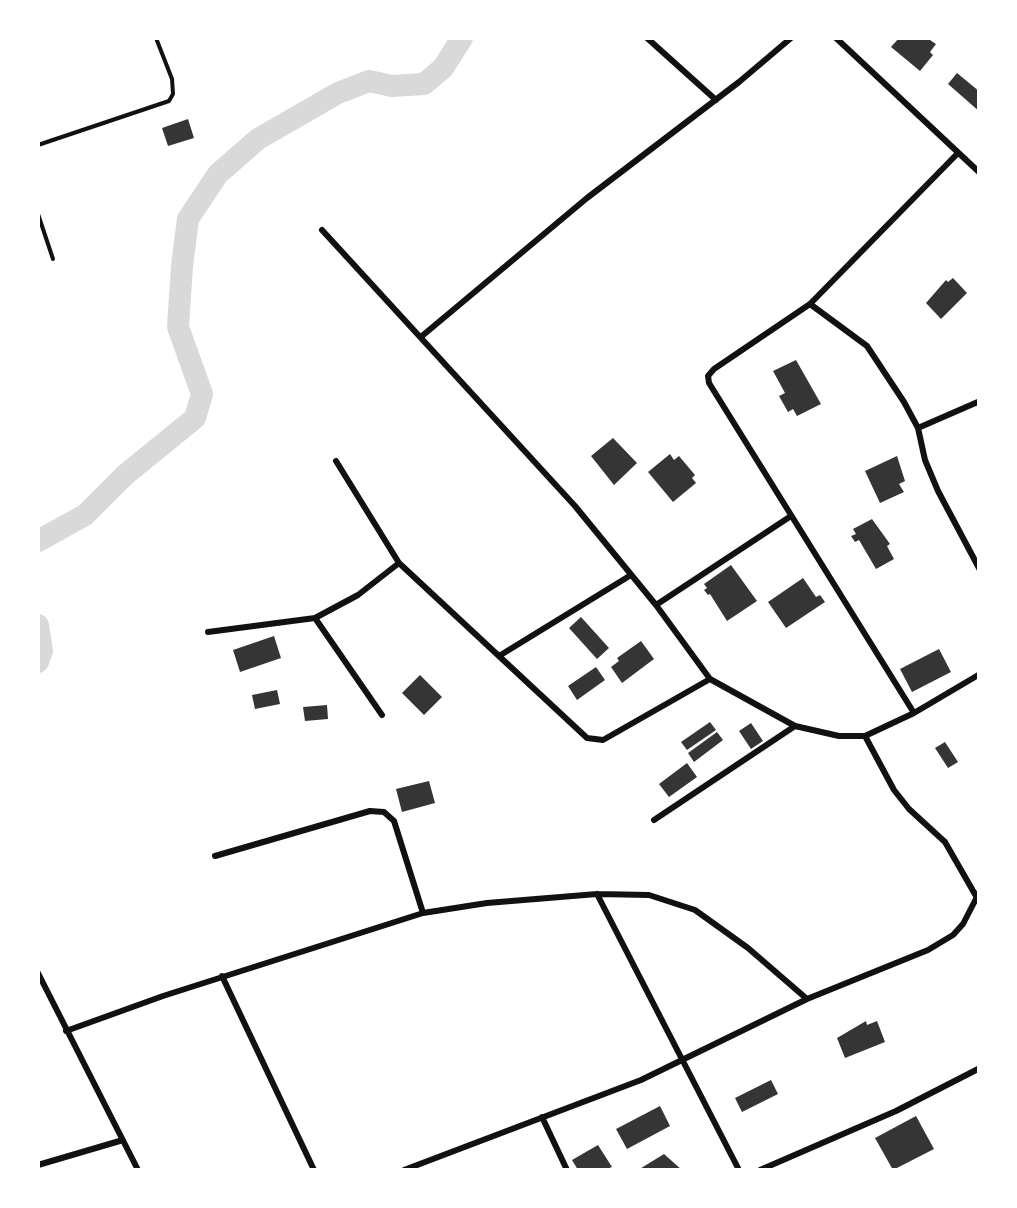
<!DOCTYPE html>
<style>
body{margin:0}
#map{position:relative;width:1017px;height:1208px;overflow:hidden;background:#fff;font-family:Barlow,sans-serif}
canvas{display:block}
.frame{position:absolute;inset:0;border:40px solid #fff;pointer-events:none}
</style>
<div id="map">
<canvas width="1017" height="1208"></canvas>
<div class="frame"></div>
</div>
<script>
const context = document.querySelector('canvas').getContext('2d');
context.lineJoin = 'round';
function shape(rows) {
  const path = new Path2D();
  for (const r of rows) {
    path.moveTo(r[0], r[1]);
    for (let i = 2; i < r.length; i += 2) path.lineTo(r[i], r[i + 1]);
  }
  return path;
}
function trace(path, color, width, dash) {
  context.strokeStyle = color;
  context.lineWidth = width;
  context.lineCap = dash ? 'butt' : 'round';
  context.setLineDash(dash || []);
  context.stroke(path);
}
function paint(path, color) {
  context.fillStyle = color;
  context.fill(path, 'evenodd');
}
trace(shape([
 [38,541,85,515,125,475,195,418,202,394,178,327,182,266,188,219,218,174,258,139,338,93,369,81,392,86,424,84,443,68,462,38],
 [38,625,42,651,38,662]
]), '#d9d9d9', 22);
paint(shape([
 [899,38,927,38,936,44,930,52,933,55,920,71,891,47],
 [957,73,980,92,980,112,948,84],
 [188,119,194,138,168,146,162,128],
 [953,278,967,293,941,319,926,303,946,280,948,282],
 [796,360,821,404,797,416,793,409,788,412,779,396,785,393,773,371],
 [613,438,637,463,614,485,591,456],
 [670,454,674,460,679,456,695,475,692,478,696,483,673,502,648,472],
 [897,456,905,481,899,484,904,492,880,503,865,471],
 [872,519,890,544,887,546,894,559,876,569,859,540,855,542,851,536,856,534,853,529],
 [731,565,757,601,727,621,710,594,708,595,704,590,707,588,704,584],
 [803,578,816,597,820,595,825,602,786,628,768,602],
 [581,617,609,648,597,659,569,628],
 [274,636,281,658,240,672,233,650],
 [641,641,654,659,622,683,611,667,619,661,617,658],
 [939,649,951,672,912,692,900,669],
 [596,667,605,680,577,700,568,686],
 [420,675,442,697,424,715,402,693],
 [277,690,280,704,255,709,252,695],
 [327,705,328,719,305,721,303,707],
 [710,722,716,730,687,750,681,742],
 [751,723,763,741,751,749,739,731],
 [717,732,723,740,694,762,688,753],
 [945,742,958,762,948,768,935,748],
 [687,763,697,777,669,797,659,784],
 [429,781,435,803,402,812,396,789],
 [866,1021,867,1025,877,1021,885,1042,845,1058,837,1038],
 [771,1080,778,1094,742,1112,735,1098],
 [660,1106,670,1126,627,1149,616,1129],
 [916,1116,934,1149,893,1170,875,1138],
 [598,1145,612,1167,604,1170,578,1170,572,1160],
 [664,1154,682,1170,638,1170]
]), '#353535');
trace(shape([
 [38,145,169,101,173,94,172,79,156,38],
 [38,214,53,259]
]), '#111', 4);
trace(shape([
 [647,38,716,100],
 [836,38,980,173],
 [322,230,575,506,656,605,710,679,795,726,839,736,865,736,914,713,980,674],
 [810,304,867,346,904,402,918,428,925,460,938,491,980,570],
 [422,336,587,198,739,82,791,38],
 [918,428,980,401],
 [336,461,399,563,587,738,603,740,710,679],
 [656,605,791,516],
 [315,618,382,715],
 [208,632,315,618,358,595,399,563],
 [499,656,631,575],
 [914,713,709,383,708,376,714,369,810,304,958,153],
 [865,736,894,790,909,809,945,842,980,903],
 [654,820,795,726],
 [215,856,370,811,384,812,394,821,423,913],
 [597,894,739,1170],
 [38,973,138,1170],
 [222,976,314,1170],
 [66,1031,163,996,423,913,487,903,597,894,649,895,695,910,748,948,807,999],
 [542,1117,567,1170],
 [38,1165,123,1140],
 [404,1170,641,1080,807,999,928,950,953,935,963,924,980,891],
 [760,1170,896,1111,980,1068]
]), '#111', 6);
</script>
